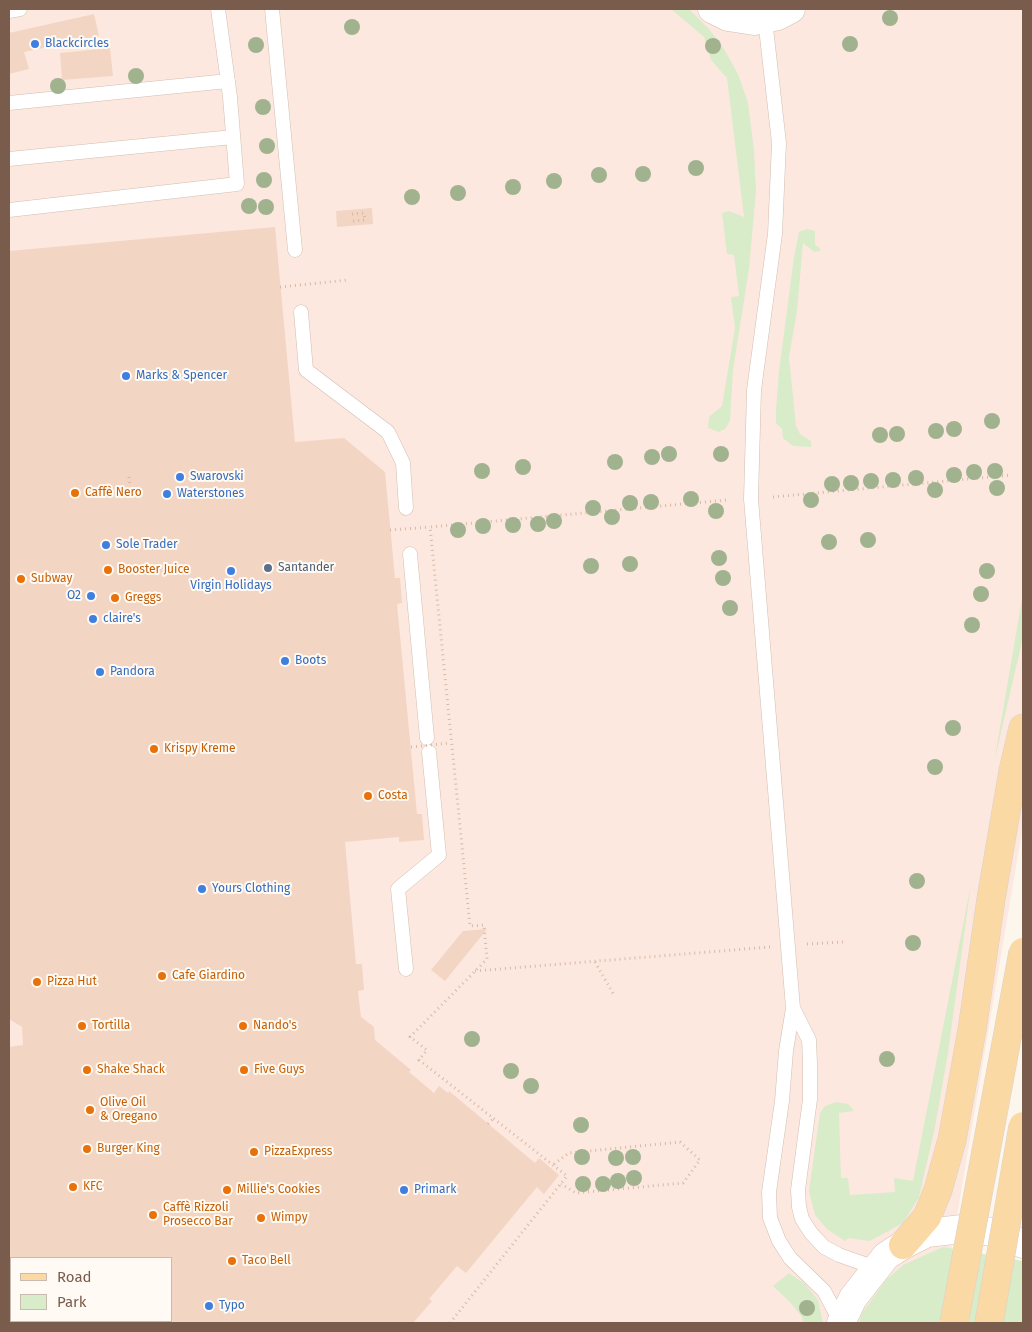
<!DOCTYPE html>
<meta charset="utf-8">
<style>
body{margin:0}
#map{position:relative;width:1032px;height:1332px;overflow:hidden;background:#fdf6ec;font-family:"Fira Sans",sans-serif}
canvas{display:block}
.frame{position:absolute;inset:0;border:10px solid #7a5c4d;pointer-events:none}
.legend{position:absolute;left:10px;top:1257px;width:162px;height:65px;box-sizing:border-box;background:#fffaf3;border:1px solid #cabbb1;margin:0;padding:6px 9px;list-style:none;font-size:15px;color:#7a5c4d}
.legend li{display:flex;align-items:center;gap:10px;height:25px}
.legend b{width:25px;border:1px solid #cabbb1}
</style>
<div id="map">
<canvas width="1032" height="1332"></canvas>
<div class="frame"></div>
<ul class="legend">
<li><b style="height:6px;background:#fbd9a5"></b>Road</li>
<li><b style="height:14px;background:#d8ecc9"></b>Park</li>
</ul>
</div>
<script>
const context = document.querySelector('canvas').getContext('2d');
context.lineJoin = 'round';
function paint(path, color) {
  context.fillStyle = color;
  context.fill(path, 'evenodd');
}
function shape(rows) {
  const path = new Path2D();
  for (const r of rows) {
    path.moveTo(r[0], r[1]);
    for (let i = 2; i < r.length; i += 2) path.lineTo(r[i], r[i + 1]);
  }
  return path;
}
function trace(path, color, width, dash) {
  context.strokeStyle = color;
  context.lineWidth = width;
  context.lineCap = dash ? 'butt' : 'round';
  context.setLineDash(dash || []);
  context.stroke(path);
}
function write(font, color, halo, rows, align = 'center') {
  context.font = font + ' "Fira Sans",sans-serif';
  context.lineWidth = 4;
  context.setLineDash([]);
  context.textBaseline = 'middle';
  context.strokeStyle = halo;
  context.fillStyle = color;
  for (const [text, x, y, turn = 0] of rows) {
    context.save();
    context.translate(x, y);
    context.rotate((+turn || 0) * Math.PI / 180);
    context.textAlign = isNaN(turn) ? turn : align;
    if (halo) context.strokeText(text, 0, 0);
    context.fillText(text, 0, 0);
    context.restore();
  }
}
paint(shape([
 [9,9,1023,9,1023,825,939,1323,9,1323],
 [11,1258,171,1258,171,1321,11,1321]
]), '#fde8e0');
paint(shape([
 [671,9,689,9,709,29,724,49,738,74,748,103,754,150,756,191,749,269,733,370,730,421,725,429,719,432,708,428,709,417,722,406,735,328,731,297,739,296,734,255,727,254,722,213,729,211,744,217,727,78,711,60,704,37],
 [807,229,815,231,815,245,820,248,820,251,814,252,803,243,797,311,789,357,796,426,800,434,811,441,811,447,793,446,783,438,782,429,776,423,776,410,779,371,794,257,799,232],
 [1023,593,1023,637,994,763,1005,698],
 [971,884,948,1053,935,1127,919,1197,903,1223,870,1241,848,1238,845,1241,827,1229,815,1215,809,1191,820,1113,825,1106,836,1102,848,1104,854,1111,839,1113,841,1178,848,1178,850,1195,895,1192,894,1178,913,1181],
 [943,1247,1023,1261,1023,1323,859,1323,862,1313,886,1280,903,1265],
 [789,1273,805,1284,818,1300,823,1323,803,1323,802,1317,790,1302,773,1286]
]), '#d8ecc9');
paint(shape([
 [94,14,99,36,24,52,29,69,9,74,9,33],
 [110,48,113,76,62,80,60,53],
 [372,208,373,224,337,227,336,211],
 [275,227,295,442,344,438,385,472,395,578,400,578,402,603,397,604,417,814,422,814,424,840,399,842,399,837,345,842,356,964,362,964,364,990,358,991,361,1017,374,1027,375,1040,411,1070,409,1072,434,1093,439,1086,448,1093,449,1091,535,1163,539,1158,559,1175,544,1194,537,1187,466,1273,457,1266,429,1299,432,1301,413,1323,9,1323,9,1047,23,1045,22,1027,9,1019,9,251],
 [11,1258,171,1258,171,1321,11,1321],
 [487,929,445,981,431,970,463,931]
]), '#f3d5c3');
const service = shape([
 [272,9,295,250],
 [9,11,20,9],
 [765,19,779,143,775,234,754,390,751,499,793,1008,786,1051,782,1101,769,1192,770,1218,779,1241,790,1258,824,1291,841,1323],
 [9,103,228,81],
 [9,159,233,137],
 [9,210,237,184,230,97,218,9],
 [301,312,306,370,388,432,403,463,406,508],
 [410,554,427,738],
 [406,969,398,889,439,855,429,752],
 [793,1008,809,1040,810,1063,810,1099,798,1190,799,1207,802,1219,811,1233,824,1247,839,1255,876,1268]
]);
const minor = shape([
 [712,9,728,17,754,21,778,16,791,9]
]);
const secondary = shape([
 [841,1323,853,1298,886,1256,903,1245,927,1233,962,1229,994,1232,1023,1244]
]);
const primary = shape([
 [903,1245,927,1217,938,1190,952,1140,972,1030,991,899,1013,771,1023,728]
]);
trace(service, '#d1beb0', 15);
trace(minor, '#d1beb0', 29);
trace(secondary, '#d6c0b0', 29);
trace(primary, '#dad1cd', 29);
trace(shape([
 [352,214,364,213,365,220,353,221],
 [129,477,130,487],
 [773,497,1012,475],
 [390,530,430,527],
 [807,944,843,942],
 [595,962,614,995],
 [475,971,770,947],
 [488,1124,493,1119],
 [554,1164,569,1153,680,1142,700,1160,683,1183,576,1193,561,1184],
 [450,1323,567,1176,419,1060,427,1050,410,1037,487,959,484,925,470,926,430,527,727,500]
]), '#d9b8a5', 3, [1, 4]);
trace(service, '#fff', 14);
trace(minor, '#fff', 28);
trace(secondary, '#fff', 28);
trace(primary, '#fbd9a5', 28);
const primaryBridge = shape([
 [954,1323,1023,952],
 [989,1323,1023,1126]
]);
trace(primaryBridge, '#dad1cd', 29, []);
trace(shape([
 [280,287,348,280],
 [411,747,450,743]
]), '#d9b8a5', 3, [1, 4]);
trace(primaryBridge, '#fbd9a5', 28);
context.fillStyle = '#a0b28e';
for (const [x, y] of [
 [890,18],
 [352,27],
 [850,44],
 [256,45],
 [713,46],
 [136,76],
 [58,86],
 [263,107],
 [267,146],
 [696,168],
 [643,174],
 [599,175],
 [264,180],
 [554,181],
 [513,187],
 [458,193],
 [412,197],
 [249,206],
 [266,207],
 [992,421],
 [954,429],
 [936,431],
 [897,434],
 [880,435],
 [669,454],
 [721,454],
 [652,457],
 [615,462],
 [523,467],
 [482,471],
 [995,471],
 [974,472],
 [954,475],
 [916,478],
 [893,480],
 [871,481],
 [851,483],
 [832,484],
 [997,488],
 [935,490],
 [691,499],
 [811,500],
 [651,502],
 [630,503],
 [593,508],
 [716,511],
 [612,517],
 [554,521],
 [538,524],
 [513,525],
 [483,526],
 [458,530],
 [868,540],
 [829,542],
 [719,558],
 [630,564],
 [591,566],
 [987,571],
 [723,578],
 [981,594],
 [730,608],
 [972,625],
 [953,728],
 [935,767],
 [917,881],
 [913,943],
 [472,1039],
 [887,1059],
 [511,1071],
 [531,1086],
 [581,1125],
 [582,1157],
 [633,1157],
 [616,1158],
 [634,1178],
 [618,1181],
 [583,1184],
 [603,1184],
 [807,1308]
]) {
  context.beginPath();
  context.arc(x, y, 8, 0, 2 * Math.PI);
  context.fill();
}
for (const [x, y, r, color] of [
 [35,44,5,"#3f7fe0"],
 [126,376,5,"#3f7fe0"],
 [180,477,5,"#3f7fe0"],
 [75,493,5,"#e8710a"],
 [167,494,5,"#3f7fe0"],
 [106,545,5,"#3f7fe0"],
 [268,568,5,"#5c6f8a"],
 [108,570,5,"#e8710a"],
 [231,571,5,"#3f7fe0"],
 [21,579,5,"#e8710a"],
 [91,596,5,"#3f7fe0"],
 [115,598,5,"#e8710a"],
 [93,619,5,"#3f7fe0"],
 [285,661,5,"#3f7fe0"],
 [100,672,5,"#3f7fe0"],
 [154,749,5,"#e8710a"],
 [368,796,5,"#e8710a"],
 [202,889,5,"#3f7fe0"],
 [162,976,5,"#e8710a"],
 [37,982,5,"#e8710a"],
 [82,1026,5,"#e8710a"],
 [243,1026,5,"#e8710a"],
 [87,1070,5,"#e8710a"],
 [244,1070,5,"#e8710a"],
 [90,1110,5,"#e8710a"],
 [87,1149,5,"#e8710a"],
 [254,1152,5,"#e8710a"],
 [73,1187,5,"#e8710a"],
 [227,1190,5,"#e8710a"],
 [404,1190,5,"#3f7fe0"],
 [153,1215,5,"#e8710a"],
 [261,1218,5,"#e8710a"],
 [232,1261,5,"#e8710a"],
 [209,1306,5,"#3f7fe0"]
]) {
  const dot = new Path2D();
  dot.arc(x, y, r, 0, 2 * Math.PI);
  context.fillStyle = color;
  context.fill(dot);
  trace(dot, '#fffaf3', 2);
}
write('12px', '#366cbe', '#fffaf3', [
 ["Blackcircles",45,44],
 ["Marks & Spencer",136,376],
 ["Swarovski",190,477],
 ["Waterstones",177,494],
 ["Sole Trader",116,545],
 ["Virgin Holidays",231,586,"center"],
 ["O2",81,596,"right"],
 ["claire's",103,619],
 ["Boots",295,661],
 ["Pandora",110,672],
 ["Yours Clothing",212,889],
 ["Primark",414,1190],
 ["Typo",219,1306]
], 'left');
write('12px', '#c56008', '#fffaf3', [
 ["Caffè Nero",85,493],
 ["Booster Juice",118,570],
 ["Subway",31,579],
 ["Greggs",125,598],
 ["Krispy Kreme",164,749],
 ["Costa",378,796],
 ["Cafe Giardino",172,976],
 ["Pizza Hut",47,982],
 ["Tortilla",92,1026],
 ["Nando's",253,1026],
 ["Shake Shack",97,1070],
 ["Five Guys",254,1070],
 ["Olive Oil",100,1103],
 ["& Oregano",100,1117],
 ["Burger King",97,1149],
 ["PizzaExpress",264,1152],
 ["KFC",83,1187],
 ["Millie's Cookies",237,1190],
 ["Caffè Rizzoli",163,1208],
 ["Prosecco Bar",163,1222],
 ["Wimpy",271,1218],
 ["Taco Bell",242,1261]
], 'left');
write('12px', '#4e5e75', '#fffaf3', [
 ["Santander",278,568]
], 'left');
</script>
